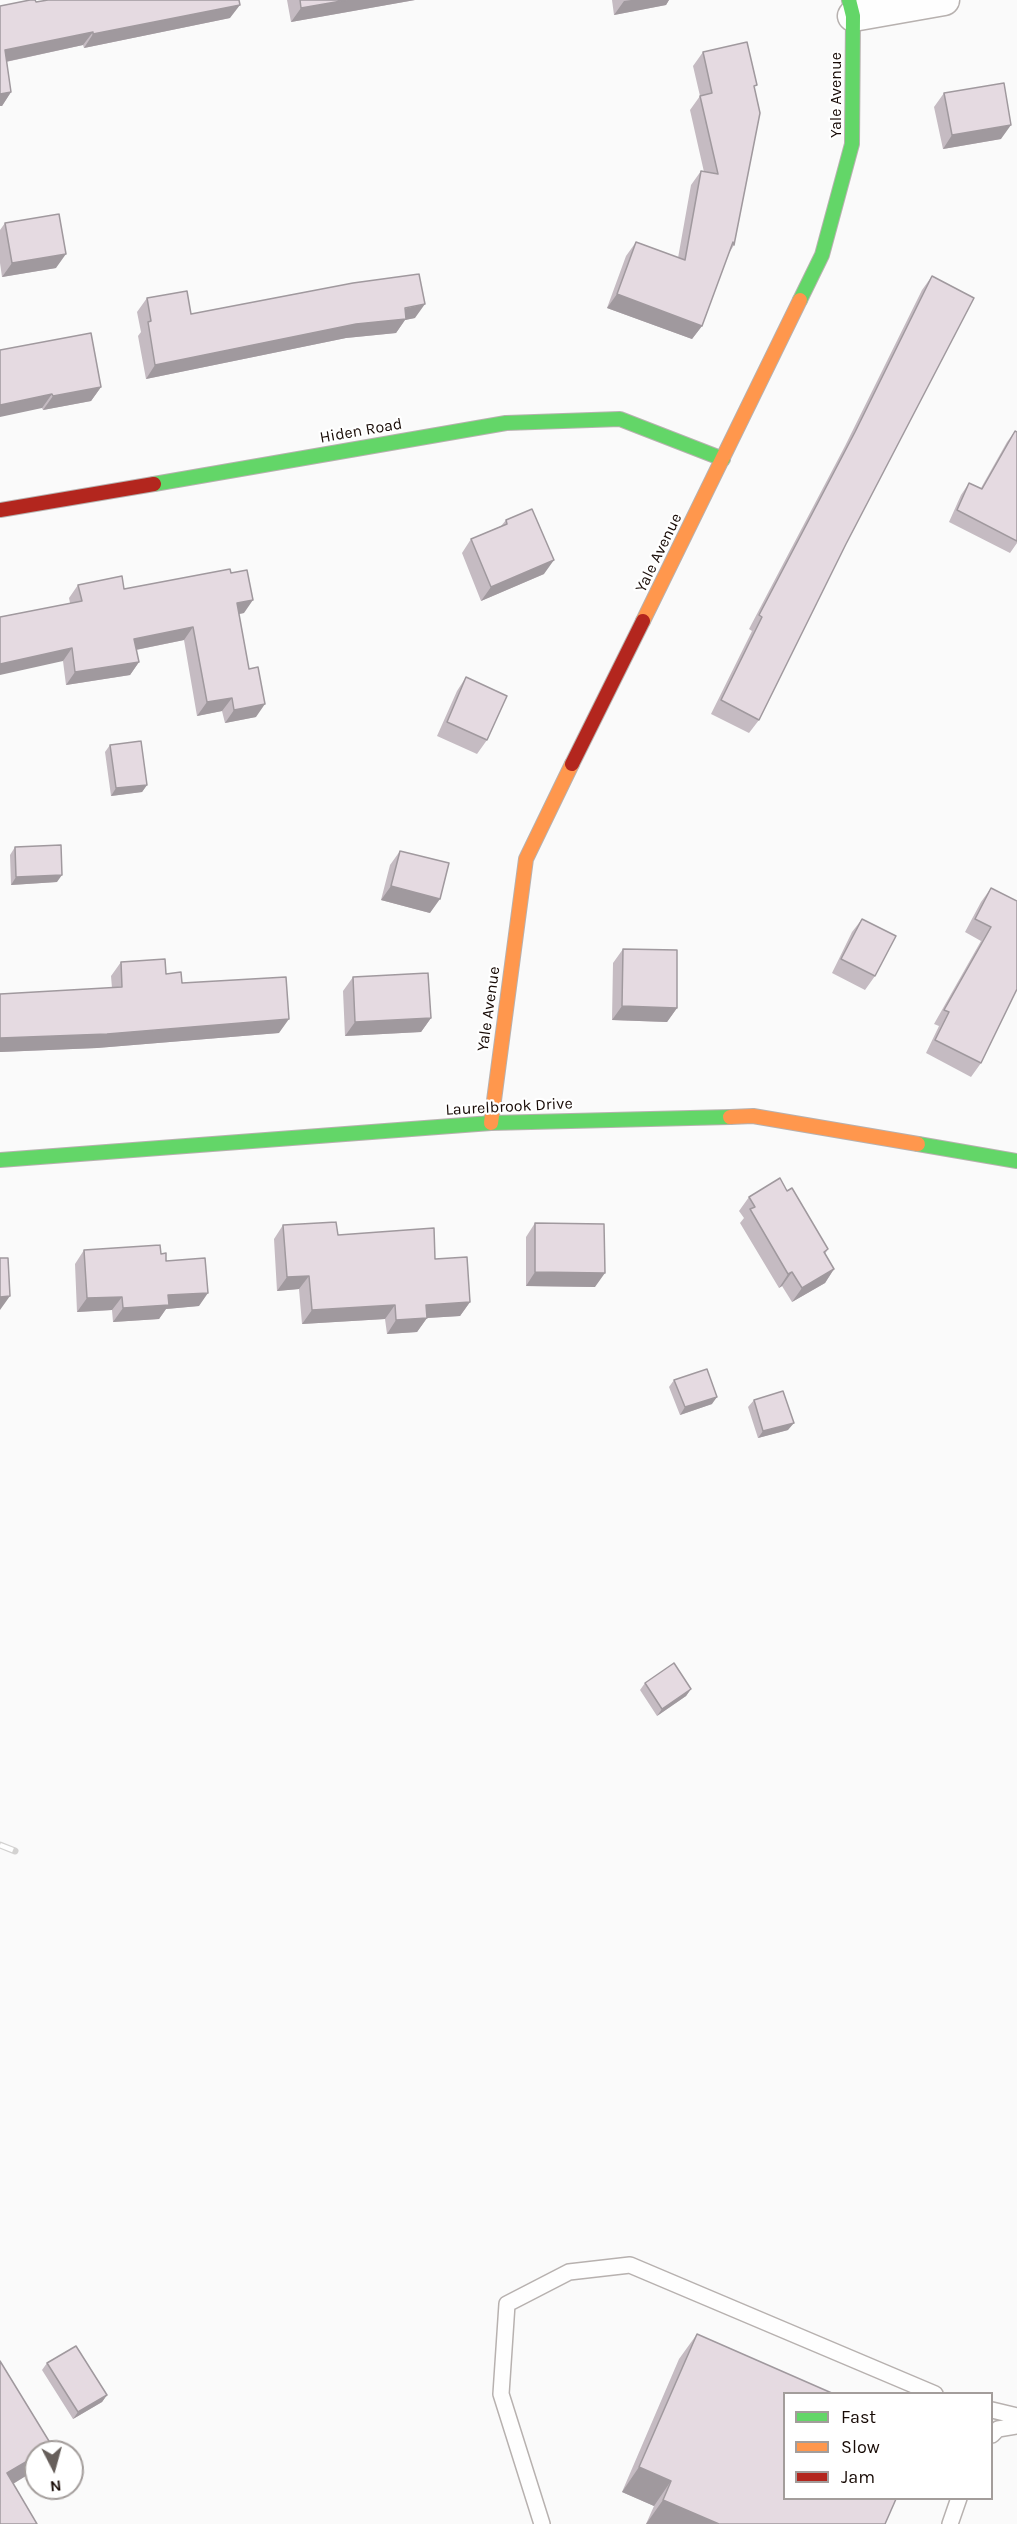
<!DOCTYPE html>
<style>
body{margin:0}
#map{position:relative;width:1017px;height:2524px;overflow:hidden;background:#fafafa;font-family:Karla,sans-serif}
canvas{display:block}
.legend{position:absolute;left:783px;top:2392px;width:210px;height:108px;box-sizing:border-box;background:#fff;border:2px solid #a39d9b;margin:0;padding:8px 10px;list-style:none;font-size:18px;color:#180b06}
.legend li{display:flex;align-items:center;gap:12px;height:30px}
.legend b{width:30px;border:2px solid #a39d9b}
.north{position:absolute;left:24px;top:2440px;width:60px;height:60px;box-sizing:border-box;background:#fff;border:2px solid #a39d9b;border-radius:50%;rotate:174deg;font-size:16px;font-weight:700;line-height:24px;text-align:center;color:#180b06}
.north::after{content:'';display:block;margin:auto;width:21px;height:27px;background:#675f5b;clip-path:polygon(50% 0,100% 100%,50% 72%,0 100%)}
</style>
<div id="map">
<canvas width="1017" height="2524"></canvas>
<ul class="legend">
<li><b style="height:8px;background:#63d668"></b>Fast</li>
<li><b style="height:8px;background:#ff974d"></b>Slow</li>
<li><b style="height:8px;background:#b3261e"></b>Jam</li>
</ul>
<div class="north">N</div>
</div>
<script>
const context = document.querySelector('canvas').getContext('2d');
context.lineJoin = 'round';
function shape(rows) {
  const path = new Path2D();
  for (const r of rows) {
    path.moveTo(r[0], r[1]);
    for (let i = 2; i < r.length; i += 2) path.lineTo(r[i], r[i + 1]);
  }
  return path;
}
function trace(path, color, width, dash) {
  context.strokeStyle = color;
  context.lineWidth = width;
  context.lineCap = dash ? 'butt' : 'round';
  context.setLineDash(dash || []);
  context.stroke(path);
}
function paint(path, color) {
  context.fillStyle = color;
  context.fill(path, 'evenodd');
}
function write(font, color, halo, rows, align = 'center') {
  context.font = font + ' Karla,sans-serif';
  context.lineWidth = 4.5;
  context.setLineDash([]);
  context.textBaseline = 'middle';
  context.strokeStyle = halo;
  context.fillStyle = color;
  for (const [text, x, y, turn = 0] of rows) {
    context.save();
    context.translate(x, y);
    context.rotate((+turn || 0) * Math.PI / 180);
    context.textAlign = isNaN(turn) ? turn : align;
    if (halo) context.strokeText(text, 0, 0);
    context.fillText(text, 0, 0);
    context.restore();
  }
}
const lane = shape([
 [992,2410,1017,2416],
 [992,2435,998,2429,1017,2426],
 [542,2524,501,2394,507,2304,569,2272,630,2265,935,2394],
 [950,2524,959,2498]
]);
const street = shape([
 [853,16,944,0]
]);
const fast = shape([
 [800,300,822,255,852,144,853,16,849,0],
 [154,484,506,423,620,419,723,459],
 [918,1144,1017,1161],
 [0,1160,491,1123,730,1117]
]);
const slow = shape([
 [643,621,800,300],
 [730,1117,753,1116,918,1144],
 [491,1123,526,859,572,764]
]);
const jam = shape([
 [0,510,154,484],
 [572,764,643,621]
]);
trace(lane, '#b7b1af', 18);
trace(street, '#b7b1af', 33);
trace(fast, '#b7b1af', 16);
trace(slow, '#b7b1af', 16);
trace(jam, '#b7b1af', 16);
trace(lane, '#fefefe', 15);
trace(street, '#fefefe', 30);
trace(fast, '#63d668', 14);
trace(slow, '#ff974d', 14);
trace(jam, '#b3261e', 14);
const rail = shape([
 [0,1845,15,1851]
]);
trace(rail, '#d3d2d1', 7);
trace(rail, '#fff', 4.5, [14]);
paint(shape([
 [287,0,415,0,291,22],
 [612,0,669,0,666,5,614,15],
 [36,2,230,18,84,48,83,45,6,62,11,92,2,106,0,106,0,6],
 [703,52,755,88,734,245,728,255,702,326,692,339,607,308,626,256,636,242,678,258,691,185,701,171,704,172,690,110,700,96,693,66],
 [944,93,1001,139,943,149,934,107],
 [5,223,56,268,2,277,0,263,0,230],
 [932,276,759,720,749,733,711,714,752,631,749,629,845,446,922,290],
 [147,298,191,314,415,318,405,320,396,333,346,338,146,379,138,336,141,332,137,312],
 [0,350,101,387,91,401,43,410,42,408],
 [1015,431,1017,432,1017,543,1010,553,949,522,961,495,969,483,981,488,1007,442],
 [506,520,544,574,481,601,462,553,471,539,501,526],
 [78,585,124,589,244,613,239,614,256,717,225,723,222,711,197,716,184,640,136,650,139,662,130,675,66,685,63,661,70,603,69,598],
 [466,677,487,740,477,754,437,736,457,691],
 [110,745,147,785,142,792,111,796,105,752],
 [15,847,57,882,11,885,10,855],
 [400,851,430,913,381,900,390,865],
 [991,888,1017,901,981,1063,971,1077,926,1053,939,1026,934,1024,981,941,965,932,981,902],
 [862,919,875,976,865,990,832,973,852,932],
 [623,949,677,1008,667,1022,612,1020,613,963],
 [121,962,166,974,279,1033,97,1048,0,1052,0,994,112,988,111,976],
 [353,977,431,1018,421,1032,345,1036,343,991],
 [787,1191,828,1249,825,1254,834,1269,825,1283,792,1302,782,1286,779,1288,740,1223,744,1218,739,1211,749,1197],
 [535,1223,595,1287,526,1286,526,1237],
 [283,1225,338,1235,435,1259,470,1302,460,1316,427,1318,417,1332,387,1334,385,1319,302,1324,299,1289,277,1291,274,1239],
 [84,1250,161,1254,199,1306,166,1309,159,1319,113,1322,112,1310,77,1312,75,1264],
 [674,1380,712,1404,680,1415,669,1387],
 [754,1400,788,1430,758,1438,748,1407],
 [645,1683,691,1689,686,1696,657,1716,640,1690],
 [697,2334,885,2524,646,2524,654,2506,622,2492,679,2359],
 [47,2363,107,2395,102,2402,73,2419,42,2370]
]), '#c5bbc2');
paint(shape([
 [347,0,415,0,291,22,301,8],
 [631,0,669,0,666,5,614,15,624,1],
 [240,5,230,18,84,48,93,34],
 [93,32,83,45,0,63,5,50],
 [11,92,2,106,0,106,0,94],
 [1011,125,1001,139,943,149,952,135],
 [66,254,56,268,2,277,12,263],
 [617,294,702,326,692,339,607,308],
 [425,304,415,318,405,320,396,333,346,338,146,379,155,365],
 [101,387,91,401,43,410,53,396],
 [52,394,42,408,0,417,0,405],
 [554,560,544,574,481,601,491,587],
 [253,600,244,613,228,616,237,603],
 [193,627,184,640,125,652,134,639],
 [72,648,63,661,0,675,0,664],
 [139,662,130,675,66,685,75,672],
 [232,698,222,711,197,716,207,702],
 [265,704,256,717,225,723,234,710],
 [147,785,142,792,111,796,116,788],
 [62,875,57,882,11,885,16,877],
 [391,886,440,899,430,913,381,900],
 [622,1006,677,1008,667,1022,612,1020],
 [431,1018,421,1032,345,1036,355,1022],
 [289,1019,279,1033,97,1048,0,1052,0,1038],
 [834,1269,825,1283,792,1302,802,1288],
 [535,1272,605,1273,595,1287,526,1286],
 [792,1272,782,1286,779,1288,788,1274],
 [309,1276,299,1289,277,1291,287,1277],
 [208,1293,199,1306,166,1309,159,1319,113,1322,123,1308,168,1295],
 [10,1296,0,1310,0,1297],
 [122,1297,112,1310,77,1312,87,1298],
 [470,1302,460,1316,427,1318,417,1332,387,1334,396,1320,426,1305],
 [395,1305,385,1319,302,1324,312,1310],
 [717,1397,712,1404,680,1415,685,1407],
 [794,1423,788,1430,758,1438,763,1431],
 [691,1689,686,1696,657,1716,662,1709],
 [107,2395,102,2402,73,2419,78,2412],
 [52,2446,48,2452,42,2452],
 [36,2456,36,2468,34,2471,0,2492,7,2473],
 [639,2467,671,2481,654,2506,622,2492],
 [663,2500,719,2524,646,2524]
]), '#a0999e');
const building = shape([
 [30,0,35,0,36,2,48,0,239,0,240,5,93,34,93,32,5,50,11,92,0,94,0,6,30,0],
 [300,0,347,0,301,8,300,0],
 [747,42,757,85,754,86,760,113,734,245,733,242,702,326,617,294,636,242,685,260,701,171,718,174,700,96,712,93,703,52,747,42],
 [1004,83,1011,125,952,135,944,93,1004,83],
 [59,214,66,254,12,263,5,223,59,214],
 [419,274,425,304,405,308,406,319,356,324,155,365,148,322,151,321,147,298,187,291,191,314,353,283,419,274],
 [932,276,974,298,846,544,759,720,721,700,762,617,759,615,855,432,932,276],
 [91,333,101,387,53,396,52,394,0,405,0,350,91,333],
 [1015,431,1017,432,1017,541,957,510,969,483,982,489,1015,431],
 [532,509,554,560,491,587,471,539,507,524,506,520,532,509],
 [230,569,231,573,247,570,253,600,237,603,249,669,258,667,265,704,234,710,232,698,207,702,193,627,134,639,139,662,75,672,72,648,0,664,0,617,82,601,78,585,122,576,124,589,230,569],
 [466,677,507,696,487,740,447,722,466,677],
 [141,741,147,785,116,788,110,745,141,741],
 [61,845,62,875,16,877,15,847,61,845],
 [400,851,449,863,440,899,391,886,400,851],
 [991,888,1017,901,1017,989,981,1063,935,1040,949,1012,944,1010,991,927,975,919,991,888],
 [862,919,896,936,875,976,841,959,862,919],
 [623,949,677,950,677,1008,622,1006,623,949],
 [165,959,166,974,181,972,182,983,286,977,289,1019,107,1034,0,1038,0,994,122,987,121,962,165,959],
 [428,973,431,1018,355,1022,353,977,428,973],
 [780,1178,787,1191,792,1188,828,1249,824,1252,834,1269,802,1288,792,1272,788,1274,750,1209,755,1207,749,1197,780,1178],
 [336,1222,338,1235,434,1228,435,1259,467,1257,470,1302,426,1305,427,1318,396,1320,395,1305,312,1310,309,1276,287,1277,283,1225,336,1222],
 [535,1223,604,1224,605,1273,535,1272,535,1223],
 [160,1245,161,1254,166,1253,166,1261,205,1258,208,1293,168,1295,169,1305,123,1308,122,1297,87,1298,84,1250,160,1245],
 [0,1258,8,1258,10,1296,0,1297,0,1258],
 [707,1369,717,1397,685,1407,674,1380,707,1369],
 [783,1391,794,1423,763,1431,754,1400,783,1391],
 [674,1663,691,1689,662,1709,645,1683,674,1663],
 [697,2334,834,2394,784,2394,784,2499,896,2499,885,2524,719,2524,663,2500,671,2481,639,2467,697,2334],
 [76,2346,107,2395,78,2412,47,2363,76,2346],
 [0,2361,52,2446,42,2452,36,2452,36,2456,7,2473,37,2524,0,2524,0,2361]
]);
paint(building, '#e5dae1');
trace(building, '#a0999e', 1.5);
write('16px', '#180b06', '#fff', [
 ["Yale Avenue",836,95,-90],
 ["Hiden Road",361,431,-10],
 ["Yale Avenue",659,553,-64],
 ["Yale Avenue",489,1009,-82],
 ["Laurelbrook Drive",509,1107,-3]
]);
</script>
